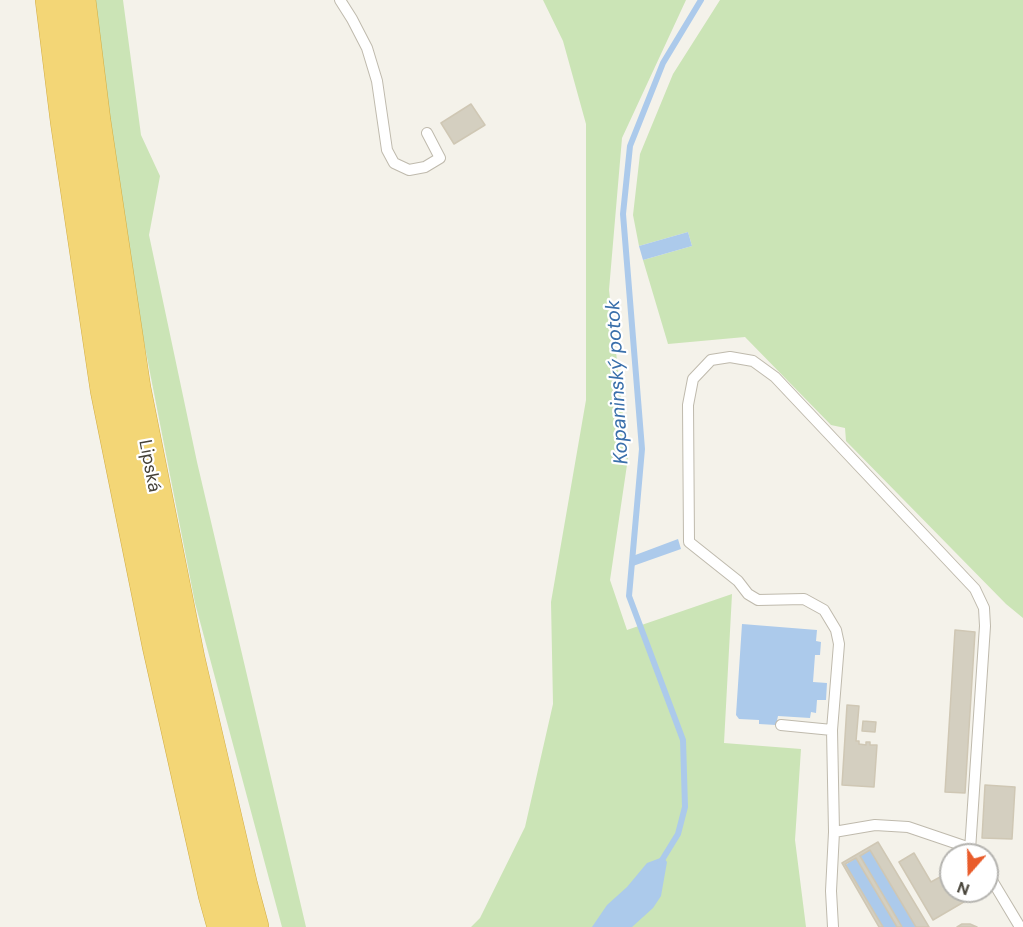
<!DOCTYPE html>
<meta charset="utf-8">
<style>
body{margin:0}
#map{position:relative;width:1023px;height:927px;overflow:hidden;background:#f4f2ea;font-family:"DM Sans",sans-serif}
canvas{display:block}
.north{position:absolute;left:939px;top:843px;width:60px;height:60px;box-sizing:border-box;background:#fff;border:2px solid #b5b4b0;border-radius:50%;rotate:200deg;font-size:16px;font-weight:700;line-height:24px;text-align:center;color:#474339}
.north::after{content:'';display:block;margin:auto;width:21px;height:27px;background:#e95c2b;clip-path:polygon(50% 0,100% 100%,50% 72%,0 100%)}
</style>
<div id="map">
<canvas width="1023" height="927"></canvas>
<div class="north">N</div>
</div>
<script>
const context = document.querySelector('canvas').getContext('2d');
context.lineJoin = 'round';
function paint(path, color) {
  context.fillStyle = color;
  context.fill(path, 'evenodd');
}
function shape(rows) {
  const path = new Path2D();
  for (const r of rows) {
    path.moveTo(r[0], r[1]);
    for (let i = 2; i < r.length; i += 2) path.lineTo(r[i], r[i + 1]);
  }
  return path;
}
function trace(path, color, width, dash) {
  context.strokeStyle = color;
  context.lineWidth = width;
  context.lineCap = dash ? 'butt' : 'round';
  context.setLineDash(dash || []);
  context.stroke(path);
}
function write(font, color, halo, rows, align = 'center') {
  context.font = font + ' "DM Sans",sans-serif';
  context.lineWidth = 4.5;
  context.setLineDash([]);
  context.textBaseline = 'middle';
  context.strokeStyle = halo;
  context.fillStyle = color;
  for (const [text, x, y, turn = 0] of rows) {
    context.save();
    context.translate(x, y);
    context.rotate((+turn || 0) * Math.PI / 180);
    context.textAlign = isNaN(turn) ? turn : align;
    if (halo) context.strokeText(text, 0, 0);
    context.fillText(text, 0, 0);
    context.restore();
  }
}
paint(shape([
 [95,0,123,0,141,135,160,176,149,235,197,462,306,927,282,927,195,603,127,255],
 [543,0,686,0,622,138,609,290,628,458,610,580,627,630,732,594,724,743,801,749,795,840,806,927,471,927,480,918,525,827,553,704,551,602,586,400,586,124,563,41],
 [720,0,1023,0,1023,618,1006,604,846,441,845,428,831,425,745,337,668,344,643,260,692,246,688,232,639,246,633,215,640,154,673,74]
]), '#cbe4b6');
paint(shape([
 [688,232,692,246,643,260,639,246],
 [678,539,681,549,633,566,630,557],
 [742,624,817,630,816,641,821,642,820,655,815,655,813,682,827,683,826,700,817,700,816,713,811,712,810,718,778,716,776,725,759,724,759,720,739,719,736,715],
 [870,850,916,927,902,927,860,856],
 [663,857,667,862,661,896,653,908,632,927,592,927,607,905,627,887,647,863],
 [856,858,897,927,883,927,845,865]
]), '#accaeb');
trace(shape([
 [659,865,678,834,685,807,683,740,629,596,642,449,623,214,630,146,663,63,701,0]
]), '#accaeb', 6);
const building = shape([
 [471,104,485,125,454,144,441,123,471,104],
 [955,630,975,632,965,793,945,792,955,630],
 [847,705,859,706,856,741,859,741,859,744,866,745,866,742,870,742,870,745,877,745,874,787,842,785,847,705],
 [863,721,876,722,875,732,862,731,863,721],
 [985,785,1015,787,1012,839,982,838,985,785],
 [878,842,929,927,916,927,870,850,860,856,902,927,897,927,856,858,845,864,883,927,879,927,842,863,878,842],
 [914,853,931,882,951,871,951,891,985,891,987,894,976,900,974,896,933,920,899,862,914,853],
 [962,924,970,924,977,927,957,927,962,924]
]);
paint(building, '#d4cfc0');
trace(building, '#cfc7b4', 1.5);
const lane = shape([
 [340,0,352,19,367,48,377,81,387,150,394,163,409,170,425,167,440,158,427,133],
 [781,725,832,730],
 [834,832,875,825,908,827,964,846,976,855],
 [987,872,1020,927],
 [833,927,831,891,834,832,832,730,839,644,836,630,824,610,804,599,758,600,748,594,738,581,689,542,688,405,693,379,711,360,730,357,753,361,775,377,975,589,984,608,985,626,970,850]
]);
const highway = shape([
 [52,0,67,121,107,390,159,646,215,895,224,927],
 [79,0,94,121,134,388,188,658,241,886,252,927]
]);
trace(lane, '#bfbaad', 12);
trace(highway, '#d2ad46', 34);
trace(lane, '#fff', 10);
trace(highway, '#f3d676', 33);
write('18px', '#474339', '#fff', [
 ["Lipská",149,466,79]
]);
write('italic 20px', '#396fab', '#fff', [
 ["Kopaninský potok",618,382,-93]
]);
</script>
